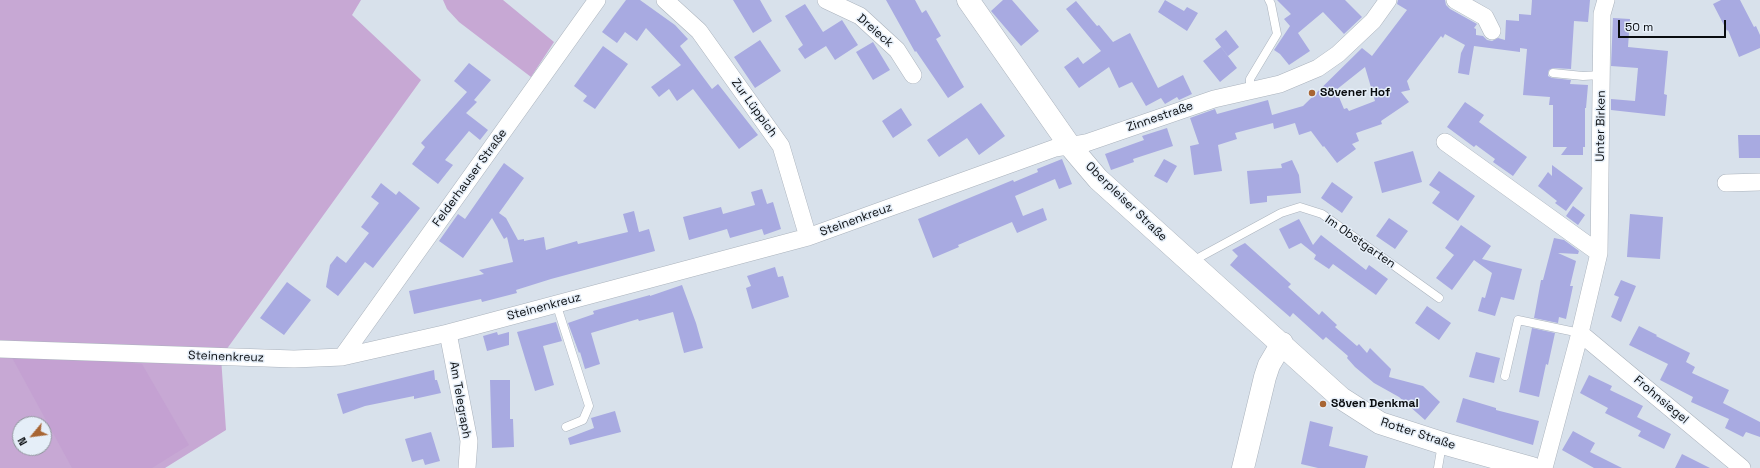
<!DOCTYPE html>
<meta charset="utf-8">
<style>
body{margin:0}
#map{position:relative;width:1760px;height:468px;overflow:hidden;background:#d8e1eb;font-family:"Space Grotesk",sans-serif}
canvas{display:block}
.north{position:absolute;left:12px;top:416px;width:40px;height:40px;box-sizing:border-box;background:#e5eef8;border:1px solid #8d949b;border-radius:50%;rotate:241deg;font-size:11px;font-weight:700;line-height:16px;text-align:center;color:#090c0f}
.north::after{content:'';display:block;margin:auto;width:14px;height:18px;background:#a86533;clip-path:polygon(50% 0,100% 100%,50% 72%,0 100%)}
.scale{position:absolute;left:1618px;top:20px;width:108px;height:18px;box-sizing:border-box;border:2px solid #090c0f;border-top:0;padding-left:5px;font-size:12px;line-height:14px;white-space:nowrap;color:#090c0f;-webkit-text-stroke:3px #e5eef8;paint-order:stroke}
</style>
<div id="map">
<canvas width="1760" height="468"></canvas>
<div class="north">N</div>
<div class="scale">50 m</div>
</div>
<script>
const context = document.querySelector('canvas').getContext('2d');
context.lineJoin = 'round';
function paint(path, color) {
  context.fillStyle = color;
  context.fill(path, 'evenodd');
}
function shape(rows) {
  const path = new Path2D();
  for (const r of rows) {
    path.moveTo(r[0], r[1]);
    for (let i = 2; i < r.length; i += 2) path.lineTo(r[i], r[i + 1]);
  }
  return path;
}
function trace(path, color, width, dash) {
  context.strokeStyle = color;
  context.lineWidth = width;
  context.lineCap = dash ? 'butt' : 'round';
  context.setLineDash(dash || []);
  context.stroke(path);
}
function write(font, color, halo, rows, align = 'center') {
  context.font = font + ' "Space Grotesk",sans-serif';
  context.lineWidth = 3;
  context.setLineDash([]);
  context.textBaseline = 'middle';
  context.strokeStyle = halo;
  context.fillStyle = color;
  for (const [text, x, y, turn = 0] of rows) {
    context.save();
    context.translate(x, y);
    context.rotate((+turn || 0) * Math.PI / 180);
    context.textAlign = isNaN(turn) ? turn : align;
    if (halo) context.strokeText(text, 0, 0);
    context.fillText(text, 0, 0);
    context.restore();
  }
}
paint(shape([
 [0,0,361,0,352,15,421,80,221,357,226,430,165,468,0,468],
 [20,424,44,424,44,448,20,448],
 [443,0,503,0,554,42,531,77,459,22,447,9]
]), '#c7a8d4');
paint(shape([
 [10,354,142,364,189,445,152,468,72,468]
]), '#c4a1d2');
paint(shape([
 [626,0,640,0,675,25,688,39,680,46,712,89,718,84,758,135,739,149,693,89,677,101,669,89,659,97,651,87,681,65,646,28,637,41,625,32,617,43,602,32],
 [733,0,760,0,772,21,753,33],
 [886,0,915,0,922,13,926,10,941,36,936,39,964,87,948,98,916,51,915,52],
 [1003,0,1012,0,1039,31,1021,46,991,11],
 [1165,0,1184,11,1187,7,1198,13,1187,31,1158,12],
 [1277,0,1345,0,1362,17,1344,34,1323,12,1298,33,1310,51,1289,65,1280,54,1274,50,1290,26,1284,19,1291,14],
 [1398,0,1445,0,1446,5,1450,9,1477,24,1474,28,1476,29,1476,35,1483,36,1487,40,1492,41,1498,38,1505,40,1506,20,1519,21,1519,14,1531,15,1532,0,1590,0,1588,22,1574,21,1571,69,1553,68,1549,70,1548,73,1548,76,1552,78,1571,80,1570,84,1588,85,1586,108,1585,108,1585,147,1583,147,1583,155,1561,155,1567,147,1553,147,1553,105,1549,105,1550,97,1523,95,1527,49,1520,48,1520,52,1474,46,1469,75,1458,73,1461,53,1465,45,1445,34,1443,38,1441,36,1407,81,1410,90,1401,92,1409,102,1381,121,1382,124,1356,133,1359,141,1352,144,1356,149,1337,163,1324,146,1323,147,1311,131,1299,135,1295,123,1274,129,1273,123,1235,133,1237,139,1218,145,1222,171,1194,175,1190,146,1199,144,1190,118,1215,109,1217,114,1268,100,1272,115,1303,106,1362,48,1372,56,1407,10,1397,4],
 [1365,67,1375,101,1349,111,1347,108,1344,109,1336,90],
 [1721,0,1740,0,1754,27,1756,26,1760,35,1760,48,1739,57,1728,30,1727,31,1713,4],
 [1076,1,1097,26,1099,25,1113,42,1130,33,1158,88,1183,75,1192,94,1179,100,1177,97,1165,104,1161,98,1146,106,1132,82,1119,88,1109,67,1079,88,1064,67,1078,57,1083,64,1101,51,1066,9],
 [805,4,823,32,842,20,858,45,835,60,826,46,805,59,798,49,803,45,785,16],
 [1613,18,1630,19,1628,47,1668,51,1664,94,1667,95,1665,116,1611,110,1611,99,1635,101,1638,68,1611,66],
 [1226,30,1239,47,1228,56,1215,39],
 [760,40,781,71,755,88,734,57],
 [873,42,890,70,873,80,856,52],
 [603,46,628,64,595,109,583,101,587,96,574,86],
 [1221,47,1237,68,1220,82,1203,61],
 [469,63,491,80,474,100,477,102,466,113,488,130,480,140,469,131,445,160,453,165,438,184,412,164,425,147,421,143,467,92,454,81],
 [1465,102,1484,115,1479,122,1527,157,1513,176,1493,162,1495,159,1476,145,1474,147,1447,127],
 [981,103,1005,136,979,155,967,138,939,157,927,140],
 [901,108,912,125,893,138,882,121],
 [1167,128,1173,146,1133,159,1134,162,1111,170,1105,154,1144,140,1142,136],
 [1738,135,1760,135,1760,158,1739,158],
 [1413,151,1422,182,1382,193,1374,162],
 [1062,159,1072,184,1059,189,1055,179,1015,196,1023,216,1043,208,1047,220,1017,233,1012,222,958,245,959,247,933,258,918,219,1013,180,1014,182,1038,172,1037,169],
 [1164,159,1177,166,1167,183,1154,176],
 [1292,160,1299,175,1301,193,1267,196,1267,202,1250,204,1247,171,1282,168,1281,164],
 [504,163,524,178,499,213,506,218,518,240,524,239,524,241,544,237,546,250,577,241,578,244,628,232,623,214,634,211,639,232,649,229,655,251,551,279,516,290,517,293,482,302,481,299,414,314,409,291,484,274,479,270,513,262,507,237,504,239,492,218,463,258,439,241,458,214,465,219],
 [1552,165,1583,188,1566,211,1555,203,1557,201,1538,186,1548,172,1552,176],
 [1439,171,1475,196,1458,221,1432,203,1440,192,1429,185],
 [1332,182,1353,197,1342,213,1321,198],
 [381,183,396,195,399,191,420,208,373,268,365,262,338,296,326,287,330,265,337,256,346,263,369,233,361,227,379,203,371,197],
 [762,189,767,204,773,202,781,229,764,235,762,229,730,238,727,229,689,240,683,217,721,207,723,214,755,205,751,192],
 [1573,206,1585,215,1578,225,1566,216],
 [1630,214,1663,217,1660,259,1627,257],
 [1389,218,1408,231,1395,249,1376,236],
 [1299,219,1313,245,1321,235,1366,270,1369,265,1388,279,1376,295,1333,264,1329,269,1314,259,1316,255,1301,243,1289,249,1279,229],
 [1461,225,1491,246,1482,259,1522,269,1514,300,1501,297,1495,316,1478,311,1482,297,1485,298,1492,273,1474,260,1452,290,1436,278,1454,255,1445,248],
 [1554,238,1564,240,1579,251,1578,254,1558,253,1576,261,1570,286,1573,286,1566,319,1559,317,1558,323,1534,318,1541,280,1543,280],
 [1245,243,1291,284,1288,287,1319,315,1322,311,1337,325,1335,327,1357,346,1359,344,1367,353,1370,348,1391,369,1389,377,1423,386,1440,402,1425,420,1399,397,1374,383,1355,367,1347,358,1348,356,1326,337,1323,340,1293,313,1290,317,1230,265,1238,256,1232,250],
 [775,267,778,277,783,276,789,297,752,309,746,288,751,286,747,276],
 [1621,280,1636,286,1621,322,1611,317,1619,297,1614,295],
 [287,282,311,300,284,335,260,318],
 [682,285,696,323,703,348,684,353,673,312,639,321,638,319,591,333,600,364,585,369,580,352,579,353,568,323,594,314,593,311,650,295,650,296],
 [1427,306,1451,323,1439,340,1415,323],
 [556,322,562,341,543,346,554,385,535,391,517,332],
 [1639,326,1657,335,1656,336,1690,353,1686,362,1695,367,1692,373,1729,390,1723,403,1760,422,1760,437,1746,432,1743,437,1725,428,1729,419,1691,402,1693,397,1660,380,1668,364,1629,345],
 [1532,328,1555,333,1548,365,1546,364,1539,397,1519,392],
 [497,332,498,335,509,332,509,345,487,351,483,336],
 [1476,352,1500,358,1494,383,1469,377],
 [434,370,435,380,437,380,441,393,414,399,414,396,365,406,343,414,337,394],
 [1589,375,1612,386,1610,390,1643,406,1637,417,1671,434,1664,449,1638,436,1641,431,1605,413,1608,408,1580,393],
 [490,380,510,380,510,419,513,419,514,447,492,448],
 [1463,398,1496,408,1496,410,1539,421,1533,445,1456,422],
 [615,411,621,432,570,445,568,438,594,428,591,418],
 [1310,421,1333,427,1329,446,1368,456,1365,468,1318,468,1301,464],
 [1573,431,1595,443,1590,452,1622,468,1594,468,1562,450],
 [431,432,440,461,425,465,423,459,412,462,405,439],
 [1682,454,1710,468,1675,468]
]), '#a8aae1');
const lane = shape([
 [1553,73,1583,76,1601,75],
 [1250,90,1250,79,1277,34,1271,4,1269,0],
 [1194,264,1200,257,1281,213,1300,207,1322,214,1439,298],
 [556,303,589,406,583,420,566,427],
 [1505,376,1518,320,1580,333],
 [1438,468,1442,444]
]);
const street = shape([
 [665,0,699,31,781,146,808,237],
 [826,0,860,16,897,50,913,75],
 [1455,0,1485,17,1492,31],
 [1445,142,1599,253],
 [1726,183,1760,182],
 [448,333,469,441,467,468],
 [1580,333,1742,468],
 [0,349,294,359,342,357,448,333,808,237,1055,148,1086,143,1214,99,1280,84,1318,68,1338,54,1373,21,1388,0],
 [342,357,597,0],
 [1544,468,1580,333,1599,253,1602,14,1606,0]
]);
const secondary = shape([
 [968,0,1070,146,1098,179,1341,398,1380,423,1442,443,1532,468],
 [1243,468,1265,377,1269,365,1282,343]
]);
trace(lane, '#abb3bd', 9);
trace(street, '#abb3bd', 18);
trace(secondary, '#abb3bd', 23);
trace(lane, '#fff', 8);
trace(street, '#fff', 17);
trace(secondary, '#fff', 22);
for (const [x, y, r, color] of [
 [1312,93,4,"#a86533"],
 [1323,404,4,"#a86533"]
]) {
  const dot = new Path2D();
  dot.arc(x, y, r, 0, 2 * Math.PI);
  context.fillStyle = color;
  context.fill(dot);
  trace(dot, '#e5eef8', 1.5);
}
write('12px', '#090c0f', '#e5eef8', [
 ["Dreieck",875,31,41],
 ["Zur Lüppich",754,108,54],
 ["Zinnestraße",1160,117,-19],
 ["Unter Birken",1601,126,-89],
 ["Felderhauser Straße",470,178,-54],
 ["Oberpleiser Straße",1126,202,44],
 ["Steinenkreuz",856,220,-20],
 ["Im Obstgarten",1360,242,35],
 ["Steinenkreuz",544,307,-15],
 ["Steinenkreuz",226,357,2],
 ["Am Telegraph",460,400,80],
 ["Frohnsiegel",1661,400,40],
 ["Rotter Straße",1418,434,18]
]);
write('bold 12px', '#090c0f', '#e5eef8', [
 ["Sövener Hof",1320,93],
 ["Söven Denkmal",1331,404]
], 'left');
</script>
